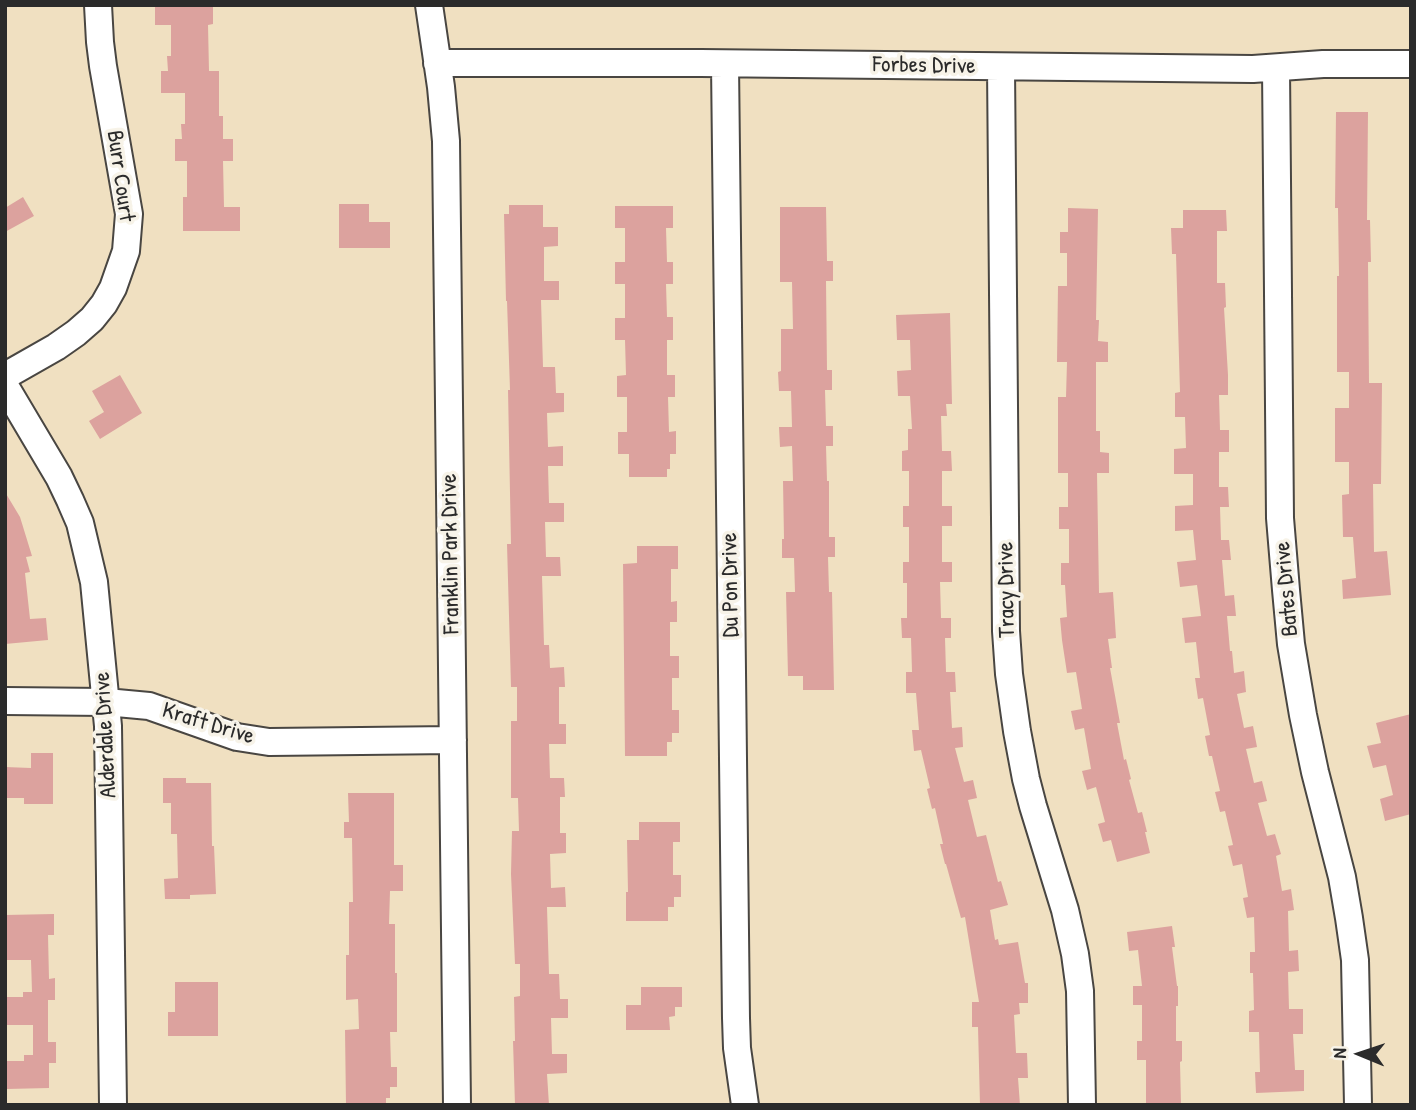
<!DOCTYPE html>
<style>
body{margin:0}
#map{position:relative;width:1416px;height:1110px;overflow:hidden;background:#f0e0c1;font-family:"Patrick Hand",sans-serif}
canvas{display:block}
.frame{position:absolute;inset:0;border:7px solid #2b2b2b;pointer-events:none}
.north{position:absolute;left:1325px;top:1019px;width:70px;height:70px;-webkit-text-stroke:5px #f7f3e8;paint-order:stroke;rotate:272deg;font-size:19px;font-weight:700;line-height:28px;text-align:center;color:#2b2b2b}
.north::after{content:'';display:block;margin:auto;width:24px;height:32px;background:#2b2b2b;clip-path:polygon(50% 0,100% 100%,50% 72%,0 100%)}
</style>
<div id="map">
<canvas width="1416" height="1110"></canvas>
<div class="frame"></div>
<div class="north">N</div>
</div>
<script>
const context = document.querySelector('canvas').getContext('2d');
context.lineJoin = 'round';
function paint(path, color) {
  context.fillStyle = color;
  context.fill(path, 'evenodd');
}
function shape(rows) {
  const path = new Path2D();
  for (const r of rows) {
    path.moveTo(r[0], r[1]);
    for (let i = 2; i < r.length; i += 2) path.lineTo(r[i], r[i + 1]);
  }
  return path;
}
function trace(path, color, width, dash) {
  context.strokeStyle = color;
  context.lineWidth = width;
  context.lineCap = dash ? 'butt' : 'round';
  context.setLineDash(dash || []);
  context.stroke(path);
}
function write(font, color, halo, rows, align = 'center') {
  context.font = font + ' "Patrick Hand",sans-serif';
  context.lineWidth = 7;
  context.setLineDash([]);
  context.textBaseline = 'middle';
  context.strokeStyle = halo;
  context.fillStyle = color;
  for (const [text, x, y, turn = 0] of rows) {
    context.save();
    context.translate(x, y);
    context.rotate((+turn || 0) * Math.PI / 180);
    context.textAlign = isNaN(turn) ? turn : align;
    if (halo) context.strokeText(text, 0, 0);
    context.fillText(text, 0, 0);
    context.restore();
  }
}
paint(shape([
 [155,5,213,5,213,24,208,25,209,71,219,71,219,116,223,116,223,139,233,139,233,161,223,161,224,207,240,207,240,231,183,231,183,197,187,197,187,161,175,161,175,139,182,139,181,124,185,124,185,93,161,93,161,71,168,71,167,56,171,56,171,25,155,25],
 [1336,112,1368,112,1367,220,1370,220,1371,262,1368,262,1369,383,1382,383,1381,484,1373,484,1374,552,1387,551,1391,595,1343,599,1342,580,1356,578,1353,537,1343,537,1342,495,1349,494,1349,462,1335,462,1335,408,1349,408,1349,372,1337,372,1337,276,1339,276,1338,208,1335,208],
 [23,197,34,216,5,232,5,208],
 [339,204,369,204,369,222,390,222,390,248,339,248],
 [509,205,543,205,543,227,558,227,558,246,544,247,544,281,559,281,559,300,541,300,543,367,555,367,556,393,564,393,564,412,547,413,548,447,563,446,563,466,548,466,549,503,564,503,564,522,545,522,546,557,560,557,561,576,542,576,544,645,549,645,550,668,564,667,565,687,559,687,559,724,566,724,566,744,549,744,550,778,564,778,565,797,560,797,560,833,566,833,566,853,550,854,551,888,565,887,566,907,547,907,549,974,559,974,560,999,568,999,568,1018,551,1018,552,1054,567,1054,567,1073,547,1074,549,1105,515,1105,513,1041,515,1041,514,997,520,996,520,964,515,964,511,874,512,831,519,831,518,798,511,798,511,721,517,721,517,687,511,687,507,544,511,544,508,390,510,390,507,301,506,301,504,214,509,214],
 [615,206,673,206,673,228,666,228,667,262,673,262,673,284,666,284,667,317,673,317,673,340,667,340,667,375,675,375,675,397,668,397,669,432,676,431,676,454,670,454,670,469,667,469,667,477,629,477,629,454,618,454,618,432,627,432,627,397,617,397,617,376,626,375,625,340,615,340,615,318,625,318,625,284,615,284,615,262,625,262,625,228,615,228],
 [780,207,826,207,827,261,833,261,833,281,826,281,827,370,832,370,832,390,825,390,826,426,833,426,833,446,826,446,827,481,829,481,829,537,835,537,835,557,828,557,829,592,832,592,834,690,803,690,803,676,788,676,786,592,795,592,794,558,782,558,782,539,784,539,783,481,793,481,792,446,780,447,779,427,792,427,791,391,779,391,778,372,781,371,781,329,793,329,792,282,780,282],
 [1068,208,1098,209,1096,320,1099,320,1098,341,1108,342,1108,362,1096,362,1096,431,1100,431,1100,452,1109,453,1109,473,1097,473,1099,593,1113,592,1116,638,1108,639,1112,668,1110,668,1120,723,1117,723,1124,760,1126,759,1131,779,1129,780,1138,813,1142,812,1147,832,1145,832,1150,853,1117,862,1111,840,1103,842,1098,824,1105,822,1096,787,1087,790,1082,771,1091,769,1084,728,1075,730,1071,711,1082,709,1076,672,1067,673,1062,640,1060,618,1067,617,1065,585,1061,585,1061,563,1069,563,1069,529,1059,529,1059,507,1068,507,1068,473,1058,473,1058,397,1066,397,1067,362,1057,362,1058,286,1067,286,1067,253,1060,253,1060,232,1068,232],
 [1183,210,1226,210,1227,231,1217,231,1217,283,1225,283,1226,307,1224,308,1228,375,1228,395,1219,395,1220,430,1229,430,1229,452,1219,452,1219,487,1228,487,1229,507,1220,507,1221,540,1229,540,1231,560,1222,560,1225,596,1234,595,1236,616,1227,616,1230,651,1232,651,1234,673,1244,671,1246,692,1237,694,1244,728,1253,726,1257,747,1246,749,1254,783,1262,781,1267,801,1258,803,1267,836,1275,834,1281,854,1276,856,1282,891,1291,889,1294,910,1288,911,1289,951,1298,950,1299,971,1288,972,1289,1009,1303,1009,1303,1034,1293,1034,1295,1070,1304,1070,1304,1091,1256,1093,1255,1072,1260,1072,1259,1032,1249,1032,1249,1011,1254,1010,1253,973,1250,973,1250,952,1255,952,1254,917,1247,918,1243,898,1248,897,1242,864,1233,866,1228,846,1233,845,1225,811,1220,812,1215,792,1220,791,1212,756,1209,756,1205,736,1210,735,1203,698,1198,699,1195,678,1200,678,1196,642,1185,643,1182,618,1201,616,1197,585,1180,587,1177,562,1196,560,1193,530,1175,531,1175,506,1193,505,1193,474,1174,474,1174,449,1186,448,1185,417,1175,417,1175,393,1180,392,1176,254,1172,254,1171,228,1183,228],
 [950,313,952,404,946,404,947,416,941,416,942,451,951,451,952,471,942,471,942,506,952,506,952,526,942,526,942,562,952,562,952,582,940,582,941,618,951,618,951,638,945,638,946,672,955,672,956,692,950,692,952,728,962,727,963,747,955,748,964,782,973,780,977,798,968,800,977,837,986,835,998,882,1001,881,1008,905,990,910,995,940,998,939,999,945,1018,942,1025,983,1028,983,1028,1003,1019,1003,1020,1014,1014,1015,1016,1053,1027,1053,1028,1078,1018,1078,1020,1105,980,1105,978,1027,972,1027,972,1002,979,1002,965,917,961,918,946,864,945,864,940,844,943,844,935,808,932,809,927,789,930,788,921,750,914,751,912,730,919,730,916,693,906,693,906,672,912,672,911,638,902,638,901,618,907,618,907,583,903,583,903,562,909,562,909,527,903,527,903,506,909,506,909,471,902,471,902,451,908,450,908,429,912,429,910,396,898,396,897,371,911,370,910,340,897,340,896,315],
 [120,375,142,413,100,439,89,421,104,412,92,391],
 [5,492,20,517,32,556,26,557,30,572,25,573,30,619,46,618,48,640,5,644],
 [637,546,678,546,678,569,671,569,671,602,677,601,677,622,670,622,670,656,679,656,679,678,672,678,672,710,679,710,679,733,672,733,672,742,667,742,667,756,625,756,623,564,637,563],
 [1411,714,1411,814,1385,821,1380,799,1393,795,1386,765,1373,768,1367,746,1381,743,1376,723],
 [31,753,53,753,53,804,24,804,24,798,5,798,5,767,31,768],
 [163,778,186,778,186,783,211,783,212,846,214,846,216,894,190,895,190,899,165,899,164,879,178,878,177,834,171,834,171,803,163,803],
 [348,793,394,793,394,865,403,865,403,891,390,891,389,924,395,924,395,973,397,973,397,1032,390,1032,391,1067,397,1067,397,1087,390,1087,390,1098,386,1098,386,1105,346,1105,345,1030,359,1029,358,999,346,1000,346,955,349,955,349,902,353,902,352,838,344,838,344,822,349,822],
 [639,822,680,822,680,842,673,842,673,875,681,875,681,897,674,897,674,907,668,907,668,921,626,921,626,892,628,892,627,840,639,840],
 [54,914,54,935,48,935,49,979,55,978,55,1000,48,1000,48,1042,56,1042,56,1063,49,1063,49,1088,7,1089,6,1061,24,1061,24,1055,33,1055,33,1025,6,1025,6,997,23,997,23,992,32,992,31,960,5,960,5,915],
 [1172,926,1175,947,1172,947,1177,986,1178,986,1178,1006,1176,1006,1176,1041,1182,1041,1182,1061,1180,1062,1181,1105,1146,1105,1146,1060,1137,1060,1137,1041,1142,1041,1142,1005,1133,1005,1133,986,1142,986,1138,950,1129,951,1127,932],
 [175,982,218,982,218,1036,168,1036,168,1012,175,1012],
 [641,987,682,987,682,1007,675,1007,675,1016,669,1017,670,1030,626,1030,626,1005,641,1005]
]), '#dca29e');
const minor = shape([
 [429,5,441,87,446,141,457,1105],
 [437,63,701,63,1253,69,1323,64,1411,64],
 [725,64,736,1018,737,1048,745,1105],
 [1001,67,1006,631,1009,674,1017,731,1026,779,1033,806,1065,910,1075,954,1080,991,1082,1105],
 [1276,68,1280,518,1286,590,1291,644,1303,715,1315,772,1342,877,1349,918,1355,960,1358,1105],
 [5,376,56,347,76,333,92,319,104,304,113,288,126,251,129,214,103,66,100,42,98,5],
 [5,386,59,477,70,500,80,523,94,582,108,726,113,1105],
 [5,701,106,702,149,706,237,737,269,742,453,740]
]);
trace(minor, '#494642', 30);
trace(minor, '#fff', 26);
write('23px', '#2b2b2b', '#f7f3e8', [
 ["Forbes Drive",924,66,1],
 ["Burr Court",120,176,82],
 ["Franklin Park Drive",451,554,-91],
 ["Du Pon Drive",731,585,-91],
 ["Bates Drive",1287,589,-95],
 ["Tracy Drive",1007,590,-91],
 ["Kraft Drive",208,724,17],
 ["Alderdale Drive",106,735,-93]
]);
</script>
